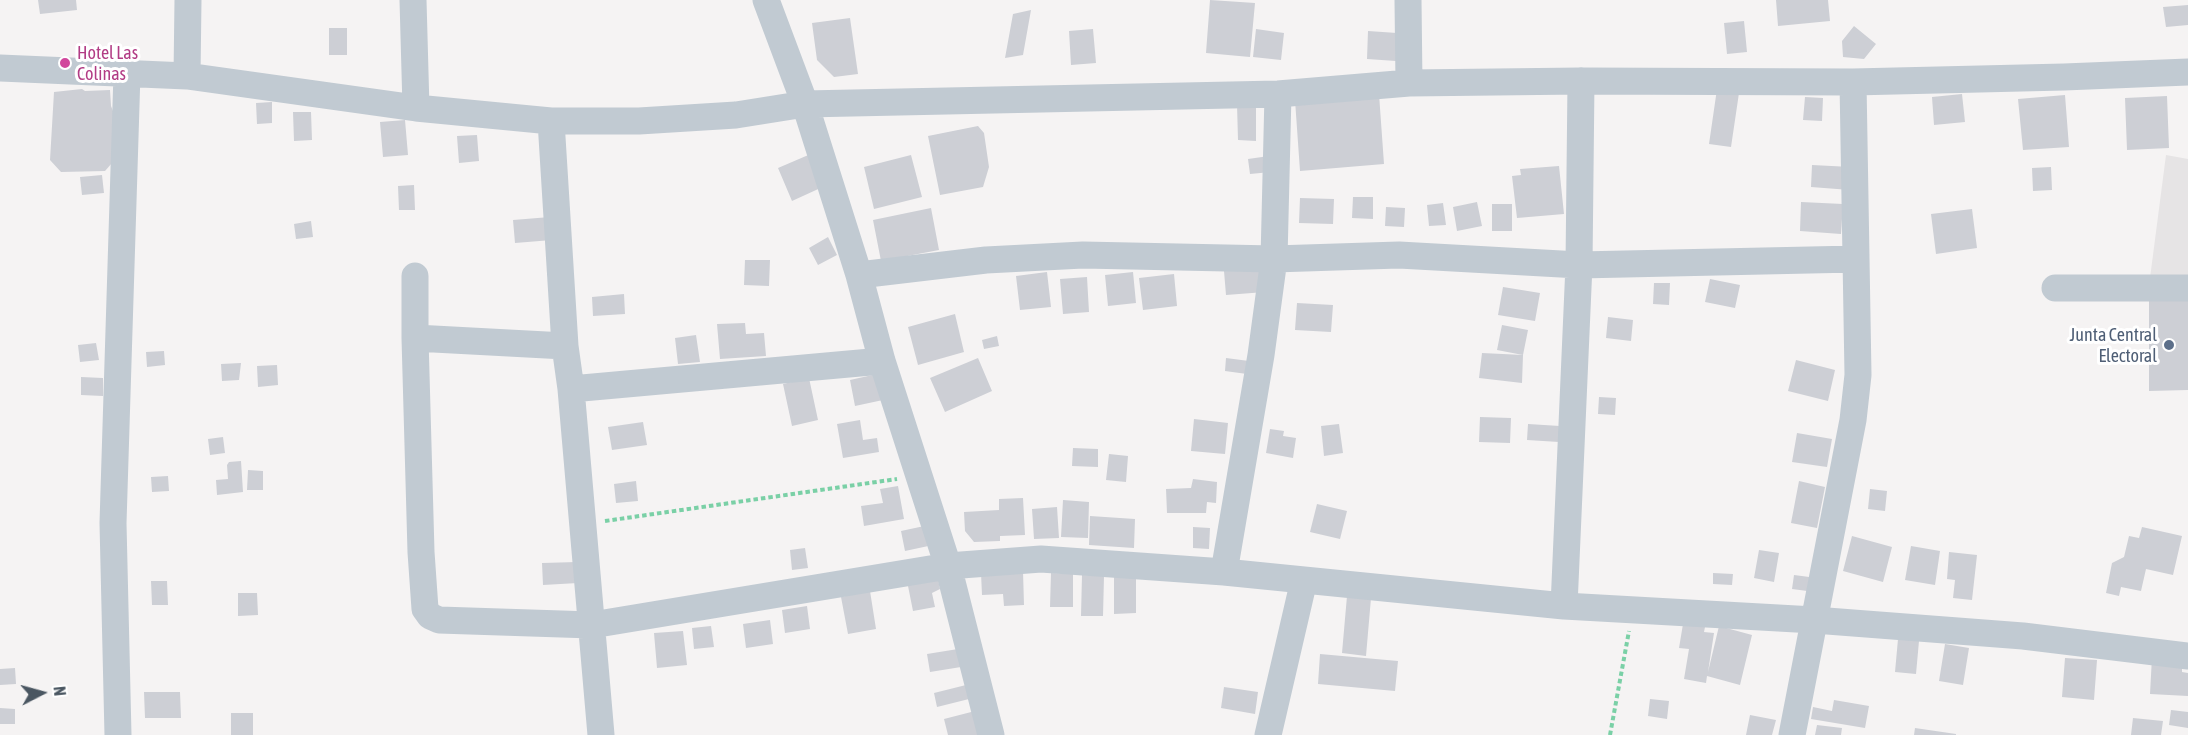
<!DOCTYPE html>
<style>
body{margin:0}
#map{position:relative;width:2188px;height:735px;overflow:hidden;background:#f5f3f3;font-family:"Asap Condensed",sans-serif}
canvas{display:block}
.north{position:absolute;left:12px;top:663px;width:60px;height:60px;-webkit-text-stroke:4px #fff;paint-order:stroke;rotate:84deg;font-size:16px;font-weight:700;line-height:24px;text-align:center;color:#4a5661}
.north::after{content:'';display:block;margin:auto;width:21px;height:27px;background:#4a5661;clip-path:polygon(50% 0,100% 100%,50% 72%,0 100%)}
</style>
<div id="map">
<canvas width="2188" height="735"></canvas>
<div class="north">N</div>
</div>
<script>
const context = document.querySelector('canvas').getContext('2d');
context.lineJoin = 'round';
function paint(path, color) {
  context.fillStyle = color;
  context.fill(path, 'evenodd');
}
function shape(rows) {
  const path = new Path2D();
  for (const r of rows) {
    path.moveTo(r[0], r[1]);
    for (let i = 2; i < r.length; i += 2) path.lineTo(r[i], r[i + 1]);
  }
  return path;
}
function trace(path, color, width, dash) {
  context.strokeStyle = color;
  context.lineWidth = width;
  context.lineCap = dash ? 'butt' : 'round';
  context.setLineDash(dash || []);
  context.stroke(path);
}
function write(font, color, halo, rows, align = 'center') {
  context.font = font + ' "Asap Condensed",sans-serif';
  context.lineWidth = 6;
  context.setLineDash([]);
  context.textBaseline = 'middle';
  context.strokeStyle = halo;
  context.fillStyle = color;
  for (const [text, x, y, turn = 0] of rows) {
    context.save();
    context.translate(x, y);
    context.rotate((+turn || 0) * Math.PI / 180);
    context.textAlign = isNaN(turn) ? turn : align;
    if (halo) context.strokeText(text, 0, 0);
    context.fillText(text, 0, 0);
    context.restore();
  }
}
paint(shape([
 [2166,155,2188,159,2188,279,2150,278]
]), '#e6e4e5');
paint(shape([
 [38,0,76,0,77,10,40,14],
 [1210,0,1255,3,1250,57,1206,53],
 [1776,0,1828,0,1830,21,1778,26],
 [2188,5,2188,25,2166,27,2163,7],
 [1031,10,1023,55,1005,58,1013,14],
 [850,18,858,74,834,77,817,60,812,23],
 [1744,21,1747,52,1727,54,1724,23],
 [1854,26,1876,44,1864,59,1843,57,1842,41],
 [329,28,347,28,347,55,329,55],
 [1093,29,1096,63,1071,65,1069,31],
 [1256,29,1284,33,1281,60,1253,57],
 [1368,31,1397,33,1396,61,1367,59],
 [82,89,85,91,110,90,111,106,113,111,112,163,105,171,61,172,50,160,54,92],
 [1717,89,1739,93,1731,147,1709,144],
 [1379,94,1384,164,1300,171,1295,100],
 [1962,94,1965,122,1934,125,1932,97],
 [2065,95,2069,147,2023,150,2018,99],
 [2167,96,2169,148,2127,150,2125,98],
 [1805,97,1823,98,1822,121,1803,120],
 [272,102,272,123,257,124,256,103],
 [1237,104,1256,104,1256,141,1238,140],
 [293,112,311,112,312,140,294,141],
 [405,120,408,155,383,157,380,122],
 [978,126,984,133,989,167,983,187,940,195,928,136],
 [477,135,479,161,459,163,457,136],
 [813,153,827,185,792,201,778,168],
 [911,155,922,197,874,209,864,167],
 [1269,156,1271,172,1250,174,1248,159],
 [1812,165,1851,167,1850,190,1811,187],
 [1559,166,1564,214,1517,218,1512,176,1521,175,1520,169],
 [2051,167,2052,190,2033,191,2032,168],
 [102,175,104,193,82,195,80,177],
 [414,185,415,210,399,210,398,186],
 [1353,197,1373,197,1373,219,1352,218],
 [1300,198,1334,199,1333,224,1299,223],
 [1477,202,1482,226,1457,231,1453,207],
 [1801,202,1843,204,1841,234,1800,231],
 [1443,203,1446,225,1429,226,1427,205],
 [1492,204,1512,204,1512,231,1492,231],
 [1386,207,1405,208,1404,227,1385,226],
 [931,208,939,250,881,261,873,220],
 [1972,209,1977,248,1936,254,1931,214],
 [550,217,552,240,515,243,513,220],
 [311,221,313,237,296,239,294,224],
 [828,237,837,255,818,265,809,248],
 [745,260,770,260,769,286,744,285],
 [1263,268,1265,292,1226,295,1224,271],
 [1047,272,1051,307,1020,310,1016,276],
 [1133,272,1136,303,1108,306,1105,275],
 [1174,274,1177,306,1143,310,1139,278],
 [1087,277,1089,312,1063,314,1060,279],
 [1710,279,1740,285,1735,308,1705,302],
 [1654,283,1670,283,1669,305,1653,304],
 [1503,287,1540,293,1535,321,1498,315],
 [624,294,625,314,593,316,592,297],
 [2188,300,2188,390,2149,391,2149,301],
 [1297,303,1333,305,1331,332,1295,330],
 [955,314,964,352,918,365,908,327],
 [1608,317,1633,320,1631,341,1606,338],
 [745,323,746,334,764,333,766,356,720,359,717,324],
 [1502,325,1528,330,1523,355,1497,350],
 [696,335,700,362,678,364,675,338],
 [997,336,999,346,984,349,982,340],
 [96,343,99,360,80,362,78,345],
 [164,351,165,365,147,367,146,352],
 [1482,353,1523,355,1522,383,1479,378],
 [978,358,992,391,945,412,930,378],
 [1226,358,1249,361,1247,374,1225,371],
 [1796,360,1835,370,1828,401,1788,391],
 [241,363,239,380,222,381,221,364],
 [277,365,278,385,258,387,257,366],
 [877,374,883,400,855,406,850,380],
 [81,377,103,378,103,396,81,395],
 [809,378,818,420,792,426,783,384],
 [1599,397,1616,398,1615,415,1598,414],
 [1480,417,1511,418,1510,443,1479,442],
 [1194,419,1228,423,1225,454,1191,451],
 [860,420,863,440,877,438,879,452,843,458,837,424],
 [643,422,647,445,612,450,608,427],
 [1339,424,1343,453,1324,456,1321,426],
 [1528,424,1560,426,1559,442,1527,440],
 [1270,429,1284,431,1283,436,1296,438,1293,458,1266,453],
 [1797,433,1832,439,1827,467,1792,462],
 [223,437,225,453,210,455,208,439],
 [1073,448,1098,449,1098,467,1072,466],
 [1109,454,1128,456,1126,482,1106,480],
 [241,461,243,492,217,495,216,480,228,479,227,465,229,462],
 [248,470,263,471,263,490,247,490],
 [168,476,169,491,152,492,151,477],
 [1193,479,1217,482,1216,503,1207,502,1206,513,1167,513,1166,489,1191,488],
 [636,481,638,501,616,503,614,484],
 [1799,481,1825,487,1817,528,1791,523],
 [898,486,904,519,864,526,861,506,883,503,880,489],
 [1870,489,1887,491,1885,511,1868,509],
 [1023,498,1025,535,1000,536,1000,541,974,542,965,531,964,512,999,510,999,499],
 [1063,500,1089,502,1088,538,1061,537],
 [1317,504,1347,511,1340,539,1310,532],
 [1057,507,1059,538,1034,539,1032,509],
 [1090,516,1135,519,1134,548,1089,545],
 [929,525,933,545,905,551,901,531],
 [1193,527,1210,528,1209,549,1193,548],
 [2142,527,2182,536,2173,575,2146,569,2141,591,2121,587,2119,596,2106,593,2112,563,2124,557,2129,536,2139,538],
 [1852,536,1892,547,1883,582,1843,571],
 [1911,546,1940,551,1935,585,1905,580],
 [805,548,808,568,792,570,790,550],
 [1759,550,1779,553,1774,582,1754,578],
 [1949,552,1977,555,1972,600,1953,598,1955,580,1947,579],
 [577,562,578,583,543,585,542,563],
 [1023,571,1024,605,1004,606,1003,594,982,595,981,573],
 [1051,573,1073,574,1073,607,1050,607],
 [1713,573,1733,574,1732,585,1713,584],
 [937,574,940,589,932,593,935,607,913,611,907,581],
 [1114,574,1136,574,1136,613,1114,614],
 [1082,575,1104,576,1103,616,1081,616],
 [1794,575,1817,578,1815,592,1792,589],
 [151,581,167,581,168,605,152,605],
 [870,591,876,629,848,634,841,597],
 [238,593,257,593,258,615,238,616],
 [1347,596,1371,598,1366,656,1342,653],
 [807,606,810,629,785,633,782,610],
 [770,620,773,644,746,648,743,624],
 [1683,624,1705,627,1704,632,1714,633,1708,672,1719,626,1752,635,1740,685,1707,676,1706,683,1684,679,1689,649,1679,648],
 [711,626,714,647,694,649,692,628],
 [683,631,687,665,657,668,654,633],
 [1898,639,1919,641,1916,674,1895,672],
 [1945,644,1969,648,1963,685,1939,681],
 [958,649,961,667,930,672,927,654],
 [1320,654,1398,661,1395,691,1318,684],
 [2152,657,2182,659,2182,672,2188,673,2188,696,2150,694],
 [2065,658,2097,660,2094,700,2062,697],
 [15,668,16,684,0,685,0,669],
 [974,683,977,697,937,707,934,693],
 [1224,687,1258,692,1255,714,1221,708],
 [144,692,180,692,181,718,145,718],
 [1650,699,1669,701,1667,719,1648,716],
 [1834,700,1869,706,1865,728,1811,719,1813,707,1832,711],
 [0,708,15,709,15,724,0,724],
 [979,710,986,735,948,735,944,719],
 [2171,710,2188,712,2188,728,2169,725],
 [231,713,253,713,253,735,231,735],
 [1750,715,1776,720,1772,735,1746,735],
 [2133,718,2163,721,2161,735,2131,735],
 [1817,725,1842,728,1841,735,1815,735],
 [1915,728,1956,734,1956,735,1914,735]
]), '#cdcfd5');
trace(shape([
 [605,521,897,479],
 [1610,735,1629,631]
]), '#7ad0a6', 4, [4.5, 3]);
trace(shape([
 [413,0,416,108],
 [766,0,805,104,859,275,882,361,948,566,991,735],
 [1408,0,1409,83],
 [0,68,187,76,416,108,551,121,639,121,736,115,805,104,1278,94,1409,83,1581,81,1853,82,2064,77,2188,72],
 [187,76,188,0],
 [551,121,565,346,571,389,601,735],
 [859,275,986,260,1083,255,1274,259,1399,255,1579,265,1856,259],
 [415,276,415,338,565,346],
 [2055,288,2188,288],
 [415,338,421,552,425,609,430,616,439,620,592,625,948,566,1041,559,1224,572,1564,606,1814,620,2023,636,2188,656],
 [571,389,882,361],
 [1224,572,1261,355,1274,259,1278,94],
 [1564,606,1579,265,1581,81],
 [118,735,113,523,127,73],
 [1268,735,1304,580],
 [1792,735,1853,420,1858,375,1853,82]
]), '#c1cad2', 27);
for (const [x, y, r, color] of [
 [65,63,6,"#d1479c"],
 [2169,345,6,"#5c6f8a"]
]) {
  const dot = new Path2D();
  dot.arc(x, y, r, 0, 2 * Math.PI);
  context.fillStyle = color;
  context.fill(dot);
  trace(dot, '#fff', 2);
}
write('18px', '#b23c85', '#fff', [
 ["Hotel Las",77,53],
 ["Colinas",77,74]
], 'left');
write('18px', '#4e5e75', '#fff', [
 ["Junta Central",2157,335],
 ["Electoral",2157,356]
], 'right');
</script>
